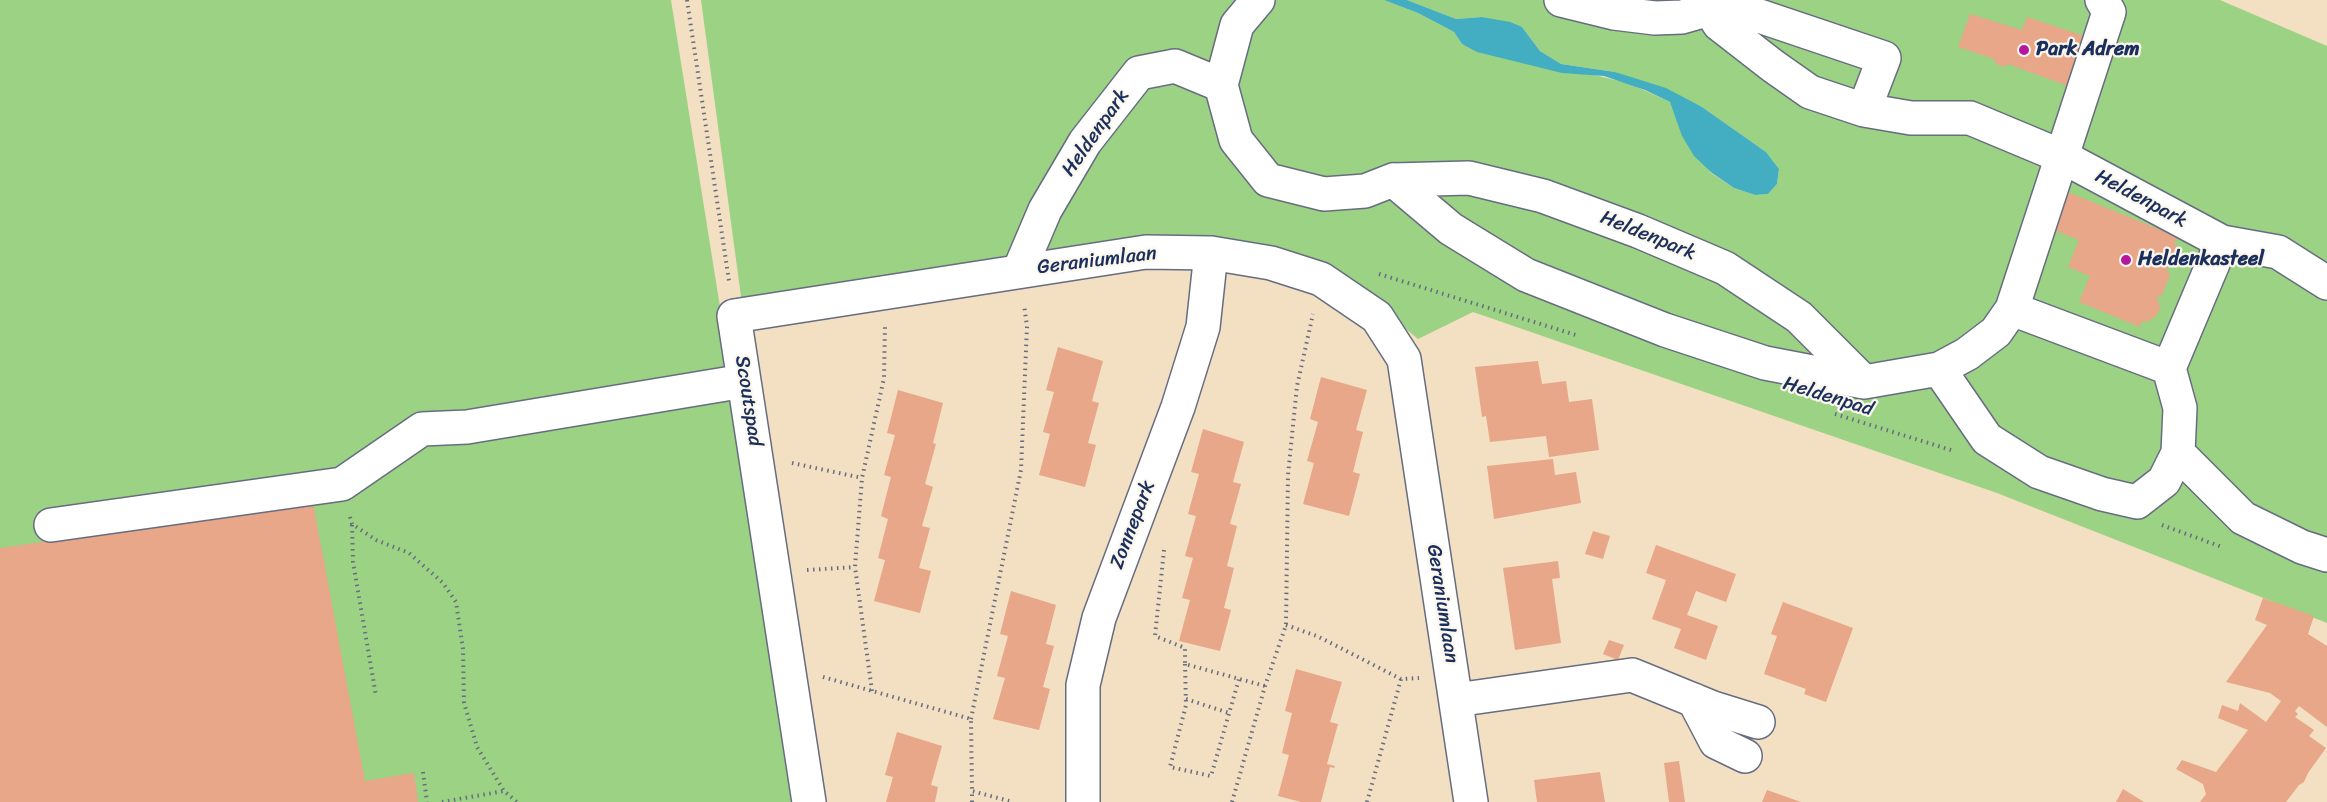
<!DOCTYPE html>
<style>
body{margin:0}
canvas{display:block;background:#f3dfc2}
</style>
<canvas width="2327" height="802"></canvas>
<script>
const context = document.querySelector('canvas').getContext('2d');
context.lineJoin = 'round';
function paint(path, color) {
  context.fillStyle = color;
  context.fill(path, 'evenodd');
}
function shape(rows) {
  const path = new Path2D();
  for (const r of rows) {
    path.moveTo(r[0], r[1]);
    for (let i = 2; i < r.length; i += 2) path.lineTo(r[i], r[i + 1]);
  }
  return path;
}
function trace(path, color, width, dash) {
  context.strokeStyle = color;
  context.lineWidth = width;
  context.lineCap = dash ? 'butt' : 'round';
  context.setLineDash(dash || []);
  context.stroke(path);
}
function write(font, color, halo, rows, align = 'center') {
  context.font = font + ' Sriracha,sans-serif';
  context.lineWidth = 4.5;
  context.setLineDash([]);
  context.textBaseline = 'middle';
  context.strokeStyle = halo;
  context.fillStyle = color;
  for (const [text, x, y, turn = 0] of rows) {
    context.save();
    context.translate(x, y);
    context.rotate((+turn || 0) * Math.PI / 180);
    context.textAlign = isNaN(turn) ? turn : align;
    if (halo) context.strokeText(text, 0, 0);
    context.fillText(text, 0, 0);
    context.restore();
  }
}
paint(shape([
 [0,0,671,0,799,802,0,802],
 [701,0,1384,0,1418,13,1454,32,1462,44,1628,83,1670,102,1711,173,1734,188,1755,195,1768,194,1777,184,1779,169,1766,152,1702,107,1615,72,1561,64,1540,51,1522,27,1482,17,1456,19,1407,0,2220,0,2327,46,2327,623,1997,493,1473,312,1418,339,1383,310,1268,253,742,304]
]), '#9cd283');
paint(shape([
 [1384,0,1407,0,1456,19,1482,17,1510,22,1522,27,1540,51,1561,64,1615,72,1666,88,1702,107,1766,152,1779,169,1777,184,1768,194,1755,195,1734,188,1712,173,1694,156,1682,136,1670,102,1645,90,1604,76,1562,73,1477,52,1462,44,1454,32,1418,13]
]), '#43aec2');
paint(shape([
 [1970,14,2022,30,2027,17,2084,36,2078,49,2082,50,2068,86,2008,64,2004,67,1996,64,1994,59,1958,47],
 [2065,191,2178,237,2174,244,2178,246,2182,256,2178,264,2166,269,2170,275,2162,295,2155,298,2158,299,2160,309,2155,317,2146,322,2142,321,2140,327,2079,302,2090,276,2068,267,2079,240,2049,228],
 [1058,347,1103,361,1092,401,1099,403,1088,443,1096,445,1085,487,1039,475,1050,434,1043,432,1054,392,1046,390],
 [1538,361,1542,384,1566,381,1569,402,1592,399,1599,450,1549,457,1546,436,1490,442,1486,416,1482,417,1475,367],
 [1321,377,1367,390,1356,430,1363,432,1353,472,1360,474,1349,516,1303,504,1314,463,1307,461,1318,422,1310,419],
 [898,390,943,403,933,443,936,444,925,484,933,487,922,526,930,528,919,568,931,571,920,613,874,601,885,560,878,558,888,519,881,516,891,477,884,475,895,435,887,433],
 [1203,429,1244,442,1233,482,1241,484,1230,524,1237,526,1227,566,1234,568,1224,608,1231,610,1220,651,1179,641,1190,600,1182,598,1193,558,1185,556,1196,516,1188,514,1199,474,1191,472],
 [1553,459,1555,475,1576,472,1581,503,1494,519,1487,466],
 [313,503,365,781,414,773,418,802,0,802,0,548],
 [1593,531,1610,536,1603,559,1585,554],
 [1656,545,1736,574,1726,602,1696,591,1687,615,1718,626,1706,660,1674,648,1681,629,1652,619,1666,580,1646,573],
 [1558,561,1560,578,1552,579,1561,643,1515,650,1503,568],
 [1011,591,1056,605,1046,644,1054,646,1043,687,1050,689,1039,730,993,719,1005,678,997,676,1008,636,1000,634],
 [2263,598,2314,616,2308,634,2327,646,2327,727,2299,706,2295,711,2298,714,2295,717,2314,730,2309,736,2326,748,2308,773,2304,782,2299,785,2286,802,2200,802,2206,794,2203,784,2176,769,2182,760,2216,772,2248,730,2218,718,2222,705,2238,711,2240,703,2266,722,2281,701,2270,693,2226,682,2267,625,2255,620],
 [1783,602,1853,628,1826,702,1804,694,1806,689,1764,674,1777,636,1771,634],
 [1609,640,1624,645,1618,660,1603,654],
 [1296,669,1342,682,1330,722,1338,724,1327,764,1335,766,1334,768,1330,767,1321,802,1301,802,1278,796,1289,755,1282,753,1292,713,1285,711],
 [897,732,942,746,931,785,938,787,935,802,886,802,893,777,885,775],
 [1679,761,1685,802,1669,802,1664,763],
 [1600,772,1605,802,1537,802,1534,780],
 [2123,789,2144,802,2116,802],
 [1767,790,1801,802,1762,802]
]), '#e7a788');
const minor = shape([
 [1258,0,1237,25,1221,85,1236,140,1268,180,1324,194,1365,191,1393,180,1451,229,1526,275,1665,330,1765,363,1864,382,1939,369,1967,354,1996,332,2012,309,2109,12,2102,0],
 [1561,0,1614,13,1655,18,1682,17,1710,9,1719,24,1773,66,1810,92,1864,110,1911,118,1970,118,2061,156,2222,242,2169,368,2012,309],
 [1712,0,1884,58,1864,110],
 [1393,180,1469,178,1543,196,1638,231,1725,268,1799,317,1864,382],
 [2222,242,2278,252,2327,283],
 [1019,271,1045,210,1085,142,1139,73,1175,66,1221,85],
 [2169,368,2180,408,2178,453,2243,518,2302,547,2327,555],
 [1939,369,1987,439,2039,472,2102,494,2137,502,2164,481,2178,453],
 [51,525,342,484,422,429,467,427,744,381],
 [1456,700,1632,675,1713,708,1758,722],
 [1694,700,1716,742,1745,756],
 [809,802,734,316,1146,252,1211,253,1271,263,1321,279,1377,317,1404,359,1471,802],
 [1083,802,1083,685,1099,618,1178,407,1203,327,1211,253]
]);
trace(minor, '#676d81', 36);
trace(shape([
 [687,0,729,281],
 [1379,274,1576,335],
 [1835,414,1951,450],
 [792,463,862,478],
 [350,517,352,524,376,540,409,553,443,583,456,602,463,649,464,703,477,747,504,791,517,802],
 [352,525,353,562,376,696],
 [2162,525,2222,547],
 [1164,550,1155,636,1185,648,1185,664,1265,686],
 [807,570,855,567],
 [1286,625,1317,636,1401,679,1419,678],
 [1185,664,1186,705,1170,767,1211,776,1239,679],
 [823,677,971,719,972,791],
 [872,691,855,567,862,478,884,378,885,326],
 [1186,699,1229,713],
 [971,719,1021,470,1027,326,1024,305],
 [423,772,427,802],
 [442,802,504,791],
 [972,802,972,791,1013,802],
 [1232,802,1265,686,1286,625,1288,475,1297,386,1313,314],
 [1367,802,1401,679]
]), '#676d81', 4, [1.5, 4.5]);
trace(minor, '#fff', 33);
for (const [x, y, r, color] of [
 [2024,50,6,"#b5179e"],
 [2126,260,6,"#b5179e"]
]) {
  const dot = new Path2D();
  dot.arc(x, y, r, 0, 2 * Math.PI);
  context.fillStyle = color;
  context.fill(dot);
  trace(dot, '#fbf7ec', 2);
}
write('bold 20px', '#1b2f5e', '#fbf7ec', [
 ["Park Adrem",2036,50],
 ["Heldenkasteel",2138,260]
], 'left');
write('20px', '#1b2f5e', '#fbf7ec', [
 ["Heldenpark",1096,133,-55],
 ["Heldenpark",2141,199,28],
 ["Heldenpark",1648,236,22],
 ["Geraniumlaan",1097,261,-7],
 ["Heldenpad",1828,397,17],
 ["Scoutspad",748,401,81],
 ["Zonnepark",1133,525,-69],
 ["Geraniumlaan",1442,604,81]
]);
</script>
